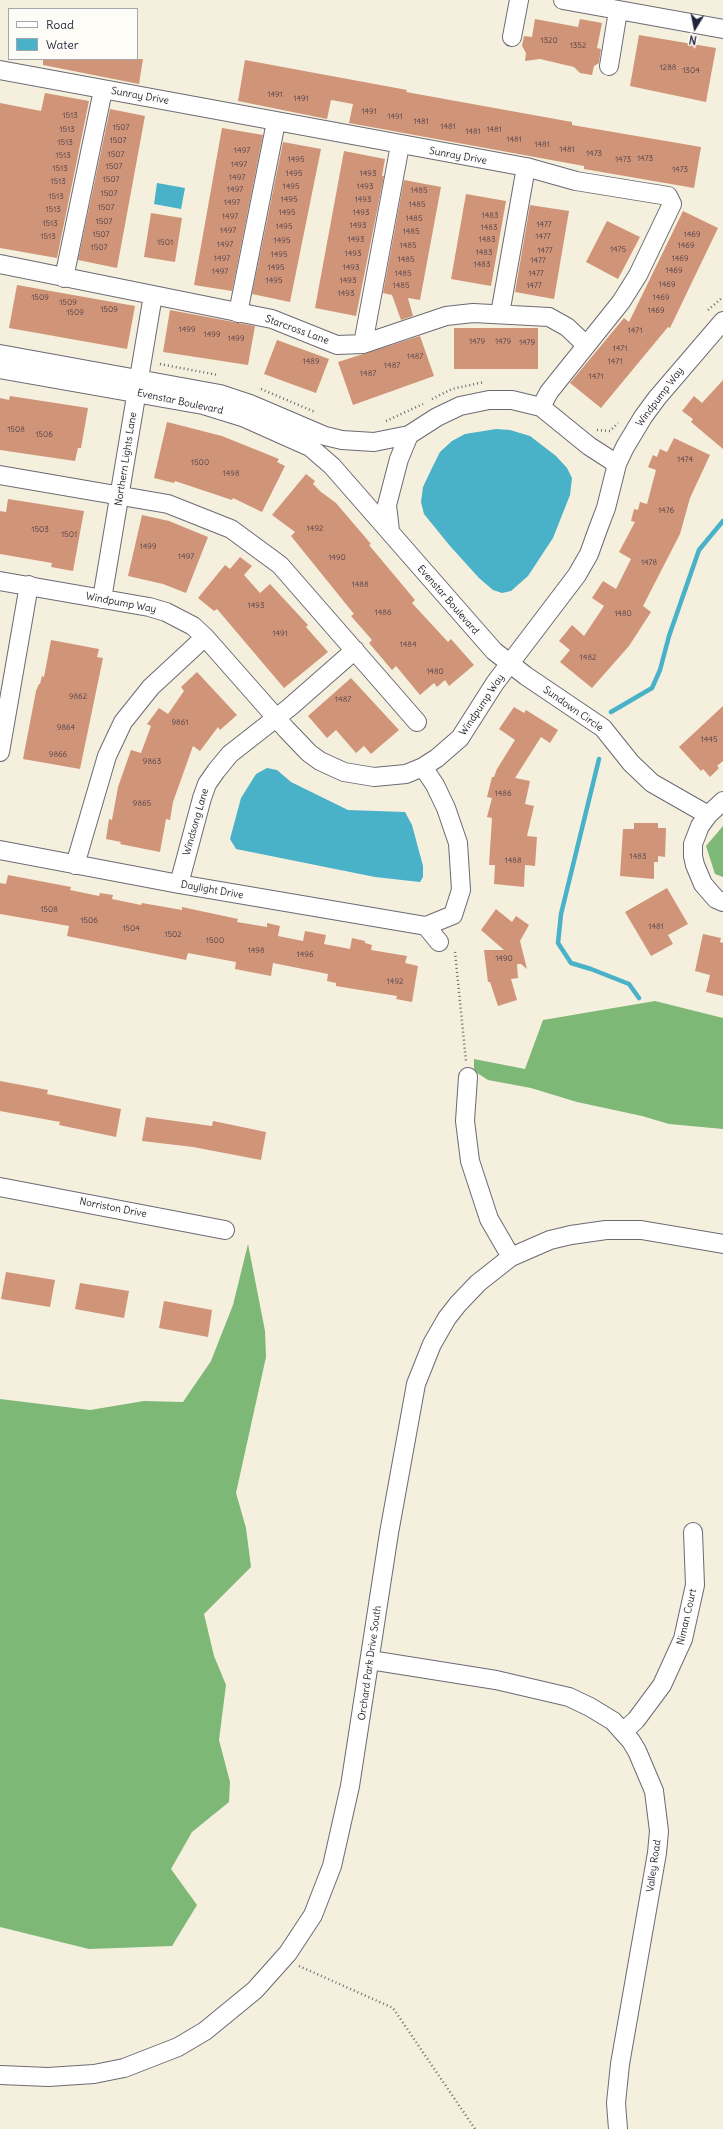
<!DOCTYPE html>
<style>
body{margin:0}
#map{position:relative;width:723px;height:2129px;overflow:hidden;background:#f5efdd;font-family:Delius,sans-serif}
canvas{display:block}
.legend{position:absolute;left:8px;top:8px;width:130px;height:52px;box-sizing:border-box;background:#fdfcf7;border:1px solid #a5a5ac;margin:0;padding:5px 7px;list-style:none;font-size:12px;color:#22223b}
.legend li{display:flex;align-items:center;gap:8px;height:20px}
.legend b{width:20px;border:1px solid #a5a5ac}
.north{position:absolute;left:675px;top:8px;width:40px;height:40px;-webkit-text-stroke:3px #fdfcf7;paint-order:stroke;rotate:190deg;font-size:11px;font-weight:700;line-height:16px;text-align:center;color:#22223b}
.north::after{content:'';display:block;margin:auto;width:14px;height:18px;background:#22223b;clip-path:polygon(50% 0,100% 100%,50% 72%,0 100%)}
</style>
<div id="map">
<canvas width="723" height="2129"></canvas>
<ul class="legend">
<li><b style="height:5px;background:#fff"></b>Road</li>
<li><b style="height:11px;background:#49b1c8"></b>Water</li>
</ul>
<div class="north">N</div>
</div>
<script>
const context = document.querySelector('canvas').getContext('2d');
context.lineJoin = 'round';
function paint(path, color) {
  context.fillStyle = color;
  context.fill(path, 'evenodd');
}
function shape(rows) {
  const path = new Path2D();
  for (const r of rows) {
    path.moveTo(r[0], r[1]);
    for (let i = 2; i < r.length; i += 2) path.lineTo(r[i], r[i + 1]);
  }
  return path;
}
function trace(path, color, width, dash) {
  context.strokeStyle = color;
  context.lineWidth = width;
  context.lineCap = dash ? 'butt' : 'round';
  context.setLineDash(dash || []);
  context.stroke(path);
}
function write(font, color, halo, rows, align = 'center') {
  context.font = font + ' Delius,sans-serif';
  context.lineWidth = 3;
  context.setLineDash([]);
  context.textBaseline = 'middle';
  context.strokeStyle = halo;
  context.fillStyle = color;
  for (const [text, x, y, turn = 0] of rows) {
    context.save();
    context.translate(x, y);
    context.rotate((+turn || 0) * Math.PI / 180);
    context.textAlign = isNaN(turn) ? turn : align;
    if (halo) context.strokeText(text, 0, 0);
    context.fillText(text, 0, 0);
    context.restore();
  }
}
paint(shape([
 [723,826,723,877,715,874,706,846],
 [655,1001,723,1018,723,1129,669,1124,642,1116,577,1102,531,1088,488,1080,474,1071,474,1059,525,1069,543,1020],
 [248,1244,265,1331,266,1357,236,1493,246,1528,251,1567,204,1614,214,1656,226,1685,219,1740,230,1782,229,1802,192,1832,171,1869,197,1905,172,1946,89,1949,0,1927,0,1399,90,1410,144,1401,183,1402,211,1361,233,1305]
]), '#7db877');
paint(shape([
 [157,183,185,188,181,209,154,204],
 [496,429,510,430,530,436,556,456,567,468,572,478,570,495,553,538,528,576,511,591,502,593,493,590,479,578,450,546,424,514,421,502,423,487,432,468,440,452,452,441,465,434],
 [267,768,277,770,291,782,348,810,405,812,412,825,423,866,423,877,420,882,375,877,236,849,230,839,241,798,256,774]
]), '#49b1c8');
trace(shape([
 [611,712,652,688,660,670,669,636,699,550,723,521],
 [599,759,561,914,558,943,571,963,591,969,629,984,639,998]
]), '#49b1c8', 4.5);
paint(shape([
 [535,19,578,27,580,19,602,23,597,48,601,49,599,63,594,66,592,75,580,73,574,67,540,59,525,61,526,53,522,46,524,36,532,37],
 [639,35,716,48,706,102,630,86],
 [43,59,143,59,139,84,43,65],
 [245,60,407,90,406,92,572,122,572,125,701,147,694,188,584,169,584,166,349,123,353,104,331,100,327,119,238,101],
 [45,93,89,101,57,258,0,248,0,103,41,111],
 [110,109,145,116,117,268,78,260],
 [222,128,263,135,232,291,194,285],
 [283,142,321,149,290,302,252,294],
 [344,151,385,159,382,176,384,176,356,316,315,308],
 [404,180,441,187,420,300,408,298,413,316,401,320,392,295,383,293],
 [466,194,506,201,491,286,451,279],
 [530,205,569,211,554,299,515,292],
 [683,211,718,228,670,328,668,327,601,408,570,383,624,318,629,322],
 [151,213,182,218,175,262,144,257],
 [607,221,640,237,618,279,586,262],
 [17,285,135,306,127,349,9,328],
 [170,310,255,326,248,365,163,352],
 [454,328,538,328,538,369,454,369],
 [420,336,434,376,353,405,338,362],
 [277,340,329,359,316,393,264,374],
 [723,380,723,449,691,422,693,419,682,411,694,396,702,403],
 [10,396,88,408,81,448,78,448,75,461,0,450,0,398,9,400],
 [167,422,222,436,279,459,277,462,285,466,262,512,233,498,232,500,175,481,174,483,154,478],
 [674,438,710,455,690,498,680,534,643,606,651,612,629,646,592,688,560,662,570,650,559,641,572,625,584,636,604,606,592,598,603,581,616,589,631,559,619,552,635,522,631,521,634,509,638,510,640,502,647,504,656,470,648,467,653,455,657,457,660,449,667,452],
 [306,474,315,481,313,484,321,492,336,503,371,544,369,545,415,600,412,603,448,642,451,639,474,665,449,686,445,680,437,687,434,683,420,695,396,666,392,670,369,643,372,640,351,616,354,614,291,536,295,532,272,515],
 [8,499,84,511,73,571,51,567,52,563,0,554,0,511,6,512],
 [142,515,169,521,208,537,186,593,163,584,128,576],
 [240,557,252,566,244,575,260,593,270,584,308,625,306,627,328,652,284,688,217,609,214,611,198,598,225,565,230,569],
 [51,640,99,649,97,657,103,658,80,769,23,759,36,691,39,684,40,684,42,676,44,677],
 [197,672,237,715,220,730,218,727,200,751,193,746,173,802,170,820,166,819,160,852,120,844,121,842,106,839,109,819,112,820,118,787,131,750,141,753,151,726,147,724,159,708,168,714,184,691,181,687],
 [351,678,399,730,371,754,364,746,356,753,336,730,327,738,308,716],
 [723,706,723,761,717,766,719,768,710,777,703,769,701,771,679,747],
 [514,707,524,713,526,710,558,730,550,743,541,737,515,778,530,781,525,804,534,806,527,836,537,837,535,866,525,865,524,887,494,884,495,865,489,865,492,818,487,817,492,798,487,797,492,777,494,777,497,769,515,740,499,729],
 [634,823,658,823,658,828,666,828,665,857,658,856,658,862,654,862,654,879,620,876,623,829,634,829],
 [8,875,71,887,70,890,99,896,100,893,113,895,112,899,141,905,142,903,182,910,182,907,238,919,237,922,267,927,267,923,280,926,278,936,303,941,305,931,326,935,324,944,350,949,352,938,365,941,365,943,372,945,371,950,407,956,405,963,418,966,412,1002,396,999,397,996,336,986,336,983,327,981,328,974,273,963,271,976,235,969,236,962,188,953,186,960,67,936,69,926,0,914,0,883,6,884],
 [667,888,688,924,668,935,673,944,651,956,625,912],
 [496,909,512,922,516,916,529,925,520,941,527,969,521,964,517,964,518,978,511,979,517,1000,498,1006,490,982,488,982,484,950,504,950,481,930],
 [703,934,721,938,720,942,723,943,723,996,706,992,710,975,695,971],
 [0,1081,48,1090,47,1094,121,1109,116,1137,59,1125,60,1122,0,1111],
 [146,1117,212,1126,213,1121,266,1132,261,1160,193,1147,142,1141],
 [6,1272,55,1280,50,1307,1,1299],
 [80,1283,129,1291,124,1318,75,1309],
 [164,1301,212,1310,208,1337,159,1328]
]), '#d09578');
const minor = shape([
 [563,0,723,29],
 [512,37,519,0],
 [609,66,618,11],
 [0,70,526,167,576,181,668,196,672,204,638,275,621,302,549,392,541,407],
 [0,264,272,319,337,345,363,344,446,316,473,313,549,317,567,327,585,344],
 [64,278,103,90],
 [238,313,276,122],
 [500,314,526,167],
 [363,344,400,145],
 [0,354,220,394,250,404,325,436,342,440,374,442,409,435,437,417,460,406,489,400,512,400,541,407,589,446,617,464],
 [0,369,203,405,245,418,310,447,332,466,494,651,526,676,603,728,631,763,652,783,708,815],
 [0,475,168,504,231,529,280,565,417,722],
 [390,531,387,505,399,459,409,435],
 [0,581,149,607,166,612,193,626,205,637,286,729,309,753,320,761,344,772,374,777,406,774,423,767,437,758,460,738,495,683,577,575,589,554,598,529,606,508,617,464,625,447,643,417,657,398,723,321],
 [102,599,153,295],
 [0,752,29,585],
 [723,801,708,815,700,826,693,844,693,856,695,865,703,884,716,899,723,902],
 [0,850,179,884,426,926,453,915,461,890,458,843,446,808,435,785,423,767],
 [75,865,107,756,123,722,151,687,205,637],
 [179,884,202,798,207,784,216,771,230,754,290,707,355,650],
 [426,926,439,942],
 [468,1077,465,1121,470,1161,489,1219,511,1257],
 [0,1187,225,1230],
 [370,1660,496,1680,569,1697,590,1707,613,1721,631,1741,637,1751,654,1791,659,1831,657,1853,620,2064,616,2103,618,2129],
 [624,1731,636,1720,662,1685,683,1639,695,1585,693,1532],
 [0,2075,48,2077,94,2074,124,2068,178,2047,205,2031,255,1990,288,1953,313,1915,332,1866,350,1786,389,1533,416,1384,432,1344,447,1318,458,1304,478,1283,511,1257,550,1240,571,1235,606,1230,641,1230,723,1244]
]);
trace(minor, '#6c6a74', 20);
trace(shape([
 [708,310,723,297],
 [160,364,218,375],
 [261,389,315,412],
 [432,399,452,389,484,382],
 [386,421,423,404],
 [597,430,610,431,618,423],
 [455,952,466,1061],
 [299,1966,393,2008,475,2129]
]), '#6c6a74', 2.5, [1, 3]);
trace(minor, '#fff', 18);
write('8px', '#4e3f4a', null, [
 ["1320",549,41],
 ["1352",578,46],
 ["1288",668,68],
 ["1304",691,71],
 ["1491",275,95],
 ["1491",301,99],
 ["1491",369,112],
 ["1513",70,116],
 ["1491",395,117],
 ["1481",421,122],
 ["1481",448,127],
 ["1507",121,128],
 ["1513",67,130],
 ["1481",494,130],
 ["1481",473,132],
 ["1481",514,140],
 ["1507",118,141],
 ["1513",65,143],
 ["1481",542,145],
 ["1481",567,150],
 ["1497",242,151],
 ["1473",594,154],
 ["1507",116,155],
 ["1513",63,156],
 ["1473",645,159],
 ["1495",296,160],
 ["1473",623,160],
 ["1497",239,165],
 ["1507",114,167],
 ["1513",60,169],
 ["1473",680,170],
 ["1495",294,174],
 ["1493",368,174],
 ["1497",237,178],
 ["1507",111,180],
 ["1513",58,182],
 ["1495",291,187],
 ["1493",365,187],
 ["1497",235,190],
 ["1485",419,191],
 ["1507",109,194],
 ["1513",56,197],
 ["1495",289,200],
 ["1493",363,200],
 ["1497",232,203],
 ["1485",417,205],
 ["1507",106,208],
 ["1513",53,210],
 ["1495",287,213],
 ["1493",361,213],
 ["1483",490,216],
 ["1497",230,217],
 ["1485",414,219],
 ["1507",104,222],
 ["1513",50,224],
 ["1477",544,225],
 ["1493",358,226],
 ["1495",284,227],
 ["1483",489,228],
 ["1497",228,231],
 ["1485",411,232],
 ["1507",101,235],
 ["1469",692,235],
 ["1513",48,237],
 ["1477",543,237],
 ["1493",356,240],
 ["1483",487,240],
 ["1495",282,241],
 ["1501",165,243],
 ["1497",225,245],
 ["1485",408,246],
 ["1469",686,246],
 ["1507",99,248],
 ["1475",618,250],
 ["1477",545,251],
 ["1483",484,253],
 ["1493",353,254],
 ["1495",279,255],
 ["1497",222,259],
 ["1469",680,259],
 ["1485",406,260],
 ["1477",538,261],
 ["1483",482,265],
 ["1495",276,268],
 ["1493",351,268],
 ["1469",674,271],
 ["1497",220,272],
 ["1485",403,274],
 ["1477",536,274],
 ["1495",274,281],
 ["1493",348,281],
 ["1469",667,285],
 ["1485",401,286],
 ["1477",534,286],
 ["1493",346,294],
 ["1509",40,298],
 ["1469",661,298],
 ["1509",68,303],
 ["1509",109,310],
 ["1469",656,311],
 ["1509",75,313],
 ["1499",187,330],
 ["1471",635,331],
 ["1499",212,335],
 ["1499",236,339],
 ["1479",477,342],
 ["1479",503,342],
 ["1479",527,343],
 ["1471",620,349],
 ["1487",415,357],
 ["1489",311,362],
 ["1471",615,362],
 ["1487",392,366],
 ["1487",368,374],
 ["1471",596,377],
 ["1508",16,430],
 ["1506",44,435],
 ["1474",685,460],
 ["1500",200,463],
 ["1498",231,474],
 ["1476",666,511],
 ["1492",315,529],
 ["1503",40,530],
 ["1501",69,535],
 ["1499",148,547],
 ["1497",186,557],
 ["1490",337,558],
 ["1478",649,563],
 ["1488",360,585],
 ["1493",256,606],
 ["1486",383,613],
 ["1480",623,614],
 ["1491",280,634],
 ["1484",408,645],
 ["1482",588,658],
 ["1480",435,672],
 ["9862",78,697],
 ["1487",343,700],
 ["9861",180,723],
 ["9864",66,728],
 ["1445",709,740],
 ["9866",58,755],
 ["9863",152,762],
 ["1486",503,794],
 ["9865",142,804],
 ["1483",638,857],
 ["1488",513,861],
 ["1508",49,910],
 ["1506",89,921],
 ["1481",656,927],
 ["1504",131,929],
 ["1502",173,935],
 ["1500",215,941],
 ["1498",256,951],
 ["1496",305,955],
 ["1490",504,959],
 ["1492",395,982]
]);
write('10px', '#22223b', '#fdfcf7', [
 ["Sunray Drive",140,96,10],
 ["Sunray Drive",458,156,10],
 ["Starcross Lane",297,330,20],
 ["Windpump Way",660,397,-53],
 ["Evenstar Boulevard",180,402,12],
 ["Northern Lights Lane",126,459,-81],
 ["Evenstar Boulevard",448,600,49],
 ["Windpump Way",121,603,11],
 ["Windpump Way",482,705,-56],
 ["Sundown Circle",573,709,35],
 ["Windsong Lane",196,822,-74],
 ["Daylight Drive",212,890,10],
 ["Norriston Drive",113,1208,11],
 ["Niman Court",687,1617,-77],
 ["Orchard Park Drive South",370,1663,-82],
 ["Valley Road",654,1866,-82]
]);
</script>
